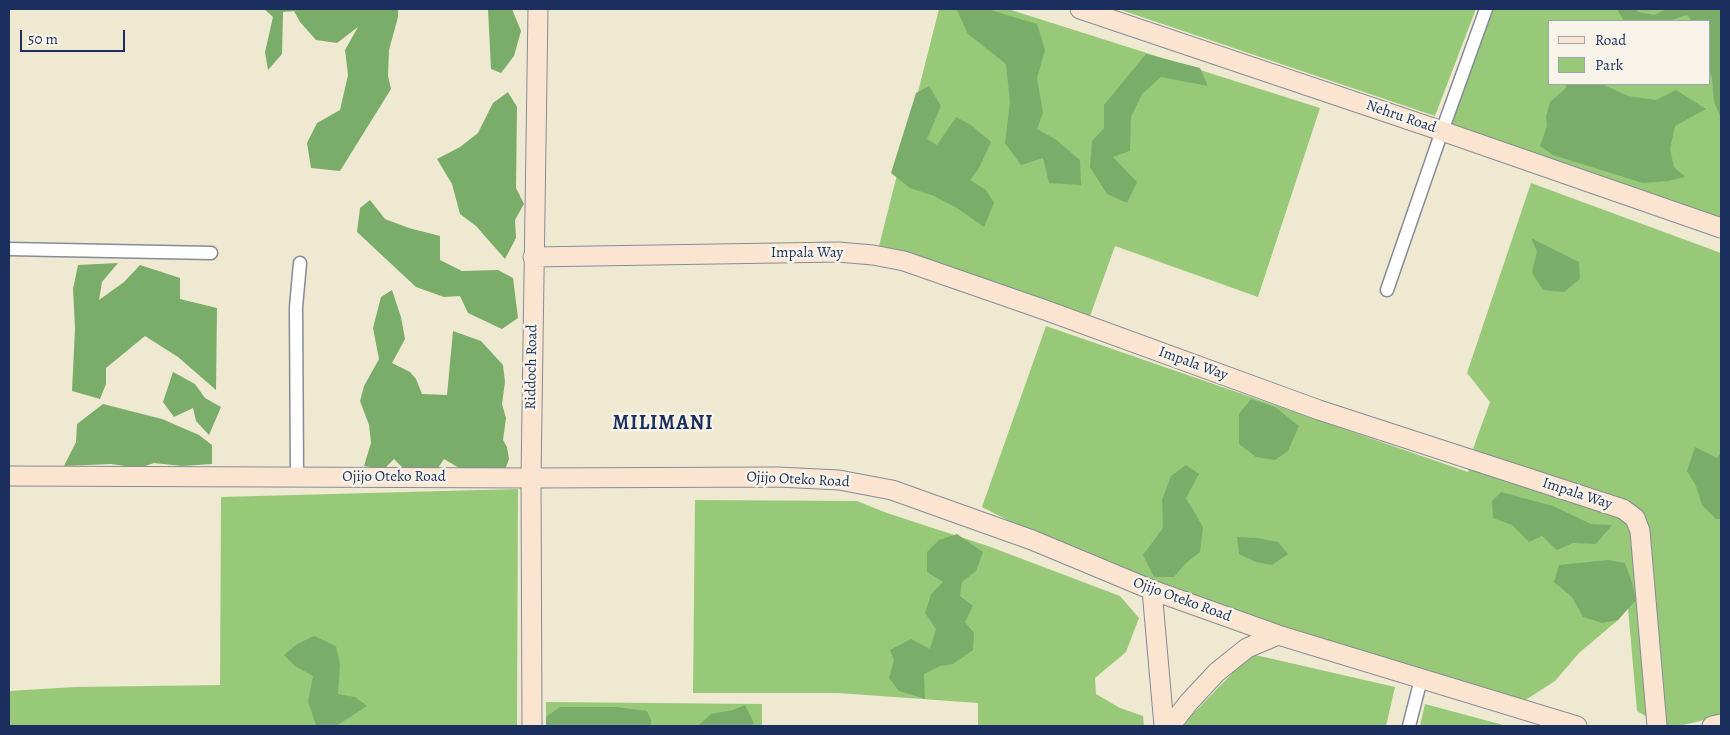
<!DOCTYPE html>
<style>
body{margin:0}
#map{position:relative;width:1730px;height:735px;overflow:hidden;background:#efe9d2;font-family:Alegreya,serif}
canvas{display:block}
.frame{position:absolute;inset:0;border:10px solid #1b2f5e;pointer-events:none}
.legend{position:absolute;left:1548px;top:20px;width:162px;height:65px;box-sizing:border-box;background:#f7f3e8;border:1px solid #9fa5b1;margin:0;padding:6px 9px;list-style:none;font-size:15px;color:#1b2f5e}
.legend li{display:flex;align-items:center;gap:10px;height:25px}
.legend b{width:25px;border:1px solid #9fa5b1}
.scale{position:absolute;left:20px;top:30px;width:105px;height:22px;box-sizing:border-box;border:2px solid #1b2f5e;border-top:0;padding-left:6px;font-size:15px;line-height:18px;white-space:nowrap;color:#1b2f5e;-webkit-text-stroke:4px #f7f3e8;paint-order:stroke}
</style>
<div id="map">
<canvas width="1730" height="735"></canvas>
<div class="frame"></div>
<ul class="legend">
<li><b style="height:6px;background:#fce5d0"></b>Road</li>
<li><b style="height:14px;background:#98c979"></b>Park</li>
</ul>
<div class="scale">50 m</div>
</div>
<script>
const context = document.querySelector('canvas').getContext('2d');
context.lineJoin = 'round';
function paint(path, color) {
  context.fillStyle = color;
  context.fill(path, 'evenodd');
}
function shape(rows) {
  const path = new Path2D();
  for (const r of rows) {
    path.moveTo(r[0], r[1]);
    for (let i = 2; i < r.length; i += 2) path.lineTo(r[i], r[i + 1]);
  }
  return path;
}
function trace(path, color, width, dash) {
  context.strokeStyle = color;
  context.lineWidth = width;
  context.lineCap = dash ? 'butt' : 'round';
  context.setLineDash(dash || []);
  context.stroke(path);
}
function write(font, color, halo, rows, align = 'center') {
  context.font = font + ' Alegreya,serif';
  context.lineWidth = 5;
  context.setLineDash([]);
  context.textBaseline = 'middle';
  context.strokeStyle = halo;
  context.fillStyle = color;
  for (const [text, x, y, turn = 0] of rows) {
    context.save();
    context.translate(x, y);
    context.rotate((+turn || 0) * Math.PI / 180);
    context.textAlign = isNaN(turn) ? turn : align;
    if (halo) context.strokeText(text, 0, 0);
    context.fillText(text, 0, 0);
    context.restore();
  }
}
paint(shape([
 [939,9,1008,9,1320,108,1258,297,1115,246,1089,319,878,250],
 [1118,9,1476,9,1435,116],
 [1493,9,1721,9,1721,225,1449,126],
 [1549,21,1709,21,1709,84,1549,84],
 [1531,183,1721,253,1721,716,1679,726,1662,726,1637,711,1628,608,1618,620,1579,653,1555,681,1524,701,1467,685,1111,573,982,507,1046,326,1468,472,1474,446,1490,402,1467,373],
 [518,489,517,726,9,726,9,691,75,687,220,685,221,497],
 [695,500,857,501,887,513,988,546,1120,596,1139,618,1126,652,1095,678,1096,694,1120,708,1143,716,1144,726,978,726,978,703,838,693,693,693],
 [1251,654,1395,687,1386,726,1181,726],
 [546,702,762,704,762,726,546,726],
 [1425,704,1507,726,1420,726]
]), '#98c979');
paint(shape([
 [264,9,398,9,398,17,389,50,388,76,391,89,340,171,311,168,307,143,317,123,340,110,348,75,345,50,358,27,337,43,316,40,300,22,294,11,283,12,282,54,268,70,265,52,273,17],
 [488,9,512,9,521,31,514,56,501,73,491,69],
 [987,9,1037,24,1045,50,1037,78,1043,113,1037,129,1055,139,1080,160,1081,185,1049,183,1043,158,1021,165,1005,143,1010,102,1006,64,968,34,957,10],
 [1619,9,1635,9,1639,12,1654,15,1667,9,1721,9,1721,118,1714,102,1712,78,1709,69,1709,21,1692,21,1687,15,1669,21,1624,21,1618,11],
 [1146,54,1200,68,1208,86,1161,77,1142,94,1131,117,1130,151,1113,157,1137,182,1127,203,1107,194,1090,167,1092,141,1104,128,1104,105],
 [1566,84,1602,84,1628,96,1656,100,1676,90,1706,109,1675,126,1670,149,1674,167,1685,177,1668,181,1643,183,1553,155,1540,146,1547,126,1546,117,1550,102,1566,88],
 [929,86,941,106,927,139,937,145,956,117,971,125,991,142,979,168,970,180,986,190,994,203,984,227,957,208,934,196,910,188,891,173,916,93],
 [508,92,517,107,516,188,524,204,515,220,516,238,505,259,476,226,460,214,452,184,437,159,460,147,478,133,493,103],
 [370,200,385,219,409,228,440,236,440,260,462,271,498,270,513,278,518,318,502,329,468,313,460,296,444,297,416,287,357,232,360,208],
 [1531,238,1579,262,1580,279,1564,292,1543,290,1532,273,1537,251],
 [118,263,102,282,99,300,124,282,140,265,180,278,180,299,217,308,216,390,178,357,145,336,106,368,106,384,100,399,72,391,75,329,73,289,78,265],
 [392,290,401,317,405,339,392,363,410,372,416,379,422,394,447,395,453,331,481,341,503,365,505,382,502,404,506,418,503,440,507,447,509,459,505,470,459,468,444,459,436,471,404,469,394,459,384,469,364,466,371,443,369,425,360,401,364,386,379,359,373,328,381,297],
 [173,372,195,384,205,398,221,407,209,435,196,421,193,408,174,417,163,402],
 [1251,399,1275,407,1299,426,1288,451,1275,460,1256,457,1239,444,1239,414],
 [103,404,162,419,199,435,212,445,212,464,182,466,154,463,139,468,111,464,64,466,76,442,77,424],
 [1695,447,1717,458,1721,452,1721,519,1716,519,1702,505,1696,486,1687,471],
 [1186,465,1199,474,1186,498,1203,527,1200,552,1185,564,1174,577,1154,577,1143,555,1163,528,1162,500,1171,476],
 [1501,492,1553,506,1591,524,1612,525,1596,544,1573,543,1557,550,1542,536,1529,542,1512,525,1493,518,1492,501],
 [957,534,983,552,976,571,962,582,960,596,973,606,965,622,974,633,973,650,953,664,940,666,924,674,925,699,899,691,889,678,894,660,890,650,911,639,930,649,936,629,925,613,931,594,943,582,927,572,927,552,939,540],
 [1237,537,1257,538,1278,542,1288,554,1272,565,1256,562,1239,554],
 [1608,560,1625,563,1632,583,1636,600,1618,620,1602,623,1583,617,1572,597,1554,582,1559,565],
 [314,636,336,646,340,665,338,694,355,697,367,706,336,726,316,726,308,701,313,676,295,666,284,655,297,644],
 [745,705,754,723,750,726,698,726,711,714,733,710],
 [560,707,616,707,647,711,651,720,651,726,615,726,609,725,608,726,546,726,546,717]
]), '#7aad69');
const street = shape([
 [9,249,211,253],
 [1387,290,1442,131,1486,9],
 [297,476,296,307,300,263],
 [1409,726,1421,679]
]);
const secondary = shape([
 [1080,9,1442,131,1721,228],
 [533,257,838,252,873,255,904,261,1045,310,1319,410,1623,509,1635,518,1640,531,1657,726],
 [9,476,531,478,778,477,839,480,892,490,1032,540,1152,590,1278,635,1577,726],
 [1152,590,1164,726],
 [532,726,531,478,538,9],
 [1170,726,1189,702,1217,672,1247,648,1278,635],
 [1712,726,1721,724]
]);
trace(street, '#858c98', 15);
trace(secondary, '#858c98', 21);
trace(street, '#fff', 12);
trace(secondary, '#fce5d0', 19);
write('15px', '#1b2f5e', '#f7f3e8', [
 ["Nehru Road",1401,117,19],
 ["Impala Way",807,253],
 ["Impala Way",1193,364,20],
 ["Riddoch Road",532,367,-89],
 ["Ojijo Oteko Road",394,477],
 ["Ojijo Oteko Road",798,480,3],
 ["Impala Way",1577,494,18],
 ["Ojijo Oteko Road",1182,600,20]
]);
context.letterSpacing = '1px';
write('bold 20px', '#1b2f5e', '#f7f3e8', [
 ["MILIMANI",663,424]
]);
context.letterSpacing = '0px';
</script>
